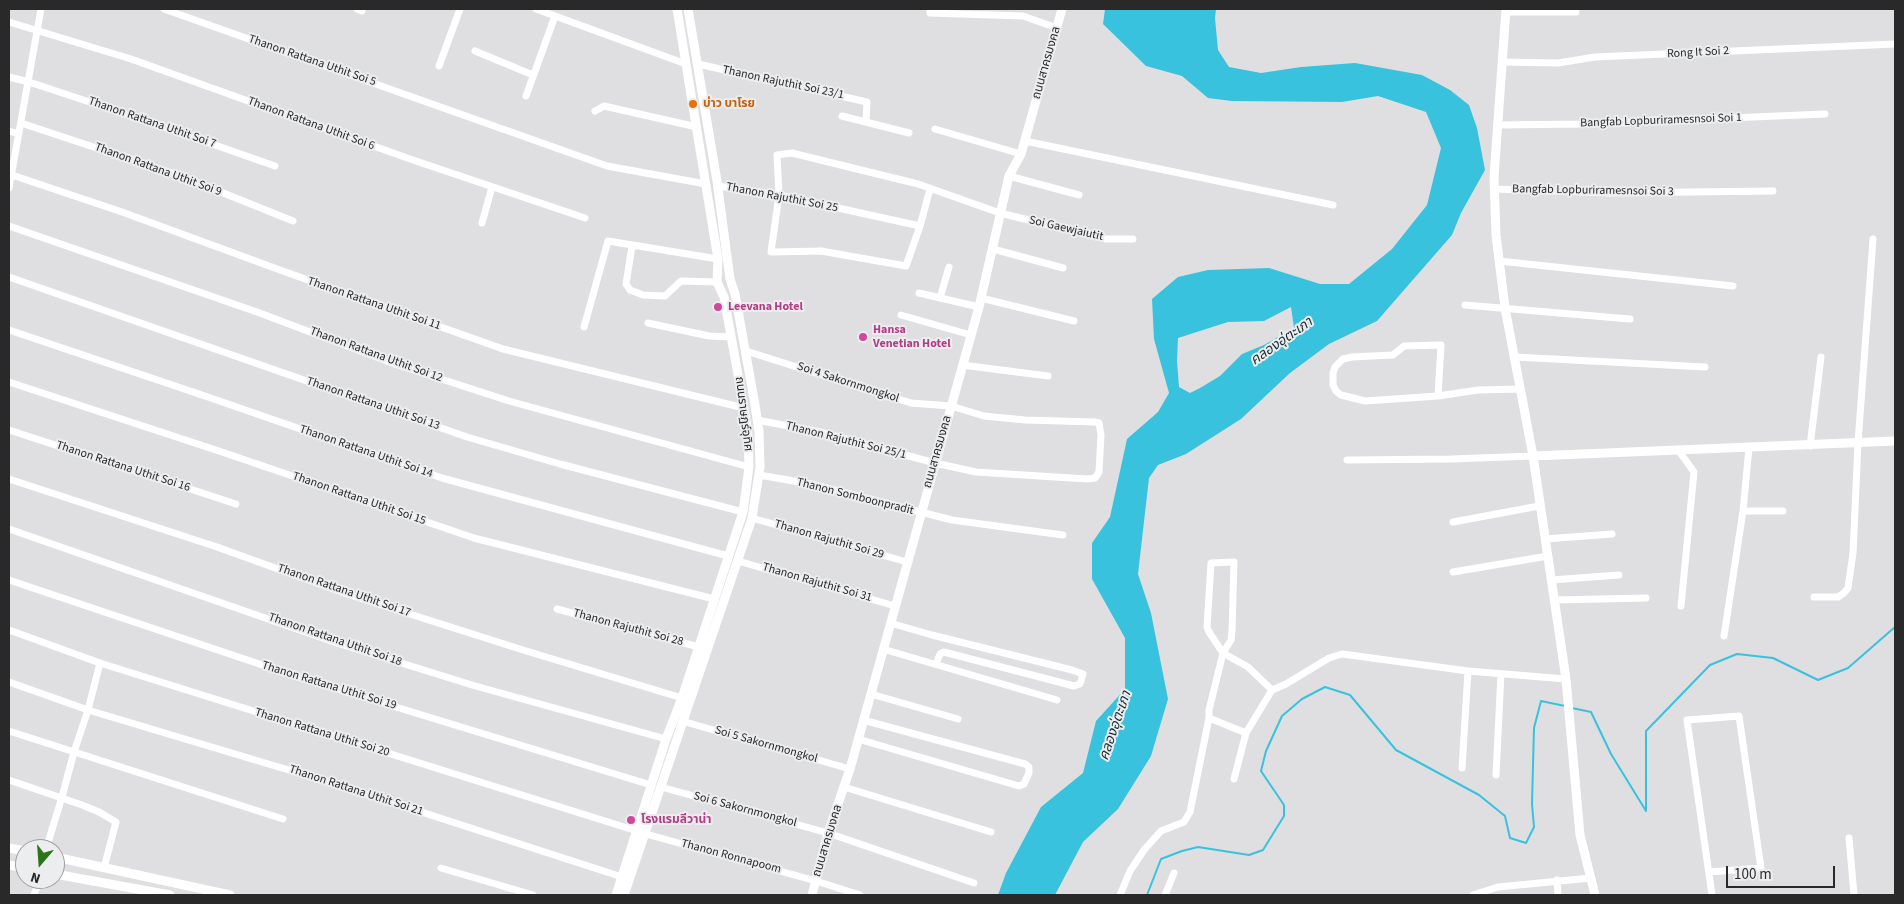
<!DOCTYPE html>
<meta charset="utf-8">
<style>
body{margin:0}
#map{position:relative;width:1904px;height:904px;overflow:hidden;background:#dfdfe1;font-family:"Source Sans 3",sans-serif}
canvas{display:block}
.frame{position:absolute;inset:0;border:10px solid #29292a;pointer-events:none}
.north{position:absolute;left:15px;top:839px;width:50px;height:50px;box-sizing:border-box;background:#ecedee;border:1px solid #9e9fa0;border-radius:50%;rotate:198deg;font-size:14px;font-weight:700;line-height:20px;text-align:center;color:#29292a}
.north::after{content:'';display:block;margin:auto;width:18px;height:22px;background:#2b7418;clip-path:polygon(50% 0,100% 100%,50% 72%,0 100%)}
.scale{position:absolute;left:1726px;top:866px;width:109px;height:22px;box-sizing:border-box;border:2px solid #29292a;border-top:0;padding-left:6px;font-size:15px;line-height:18px;white-space:nowrap;color:#29292a;-webkit-text-stroke:4px #ecedee;paint-order:stroke}
</style>
<div id="map">
<canvas width="1904" height="904"></canvas>
<div class="frame"></div>
<div class="north">N</div>
<div class="scale">100 m</div>
</div>
<script>
const context = document.querySelector('canvas').getContext('2d');
context.lineJoin = 'round';
function paint(path, color) {
  context.fillStyle = color;
  context.fill(path, 'evenodd');
}
function shape(rows) {
  const path = new Path2D();
  for (const r of rows) {
    path.moveTo(r[0], r[1]);
    for (let i = 2; i < r.length; i += 2) path.lineTo(r[i], r[i + 1]);
  }
  return path;
}
function trace(path, color, width, dash) {
  context.strokeStyle = color;
  context.lineWidth = width;
  context.lineCap = dash ? 'butt' : 'round';
  context.setLineDash(dash || []);
  context.stroke(path);
}
function write(font, color, halo, rows, align = 'center') {
  context.font = font + ' "Source Sans 3","Noto Sans Thai",sans-serif';
  context.lineWidth = 4;
  context.setLineDash([]);
  context.textBaseline = 'middle';
  context.strokeStyle = halo;
  context.fillStyle = color;
  for (const [text, x, y, turn = 0] of rows) {
    context.save();
    context.translate(x, y);
    context.rotate((+turn || 0) * Math.PI / 180);
    context.textAlign = isNaN(turn) ? turn : align;
    if (halo) context.strokeText(text, 0, 0);
    context.fillText(text, 0, 0);
    context.restore();
  }
}
paint(shape([
 [1105,9,1216,9,1215,18,1218,50,1229,67,1261,73,1301,67,1355,63,1422,75,1450,90,1469,105,1477,128,1485,170,1461,213,1452,235,1377,321,1329,344,1290,373,1241,419,1186,454,1158,465,1149,478,1138,574,1151,613,1168,699,1151,756,1118,809,1083,842,1055,895,998,895,1006,873,1041,807,1083,773,1096,721,1125,689,1125,638,1092,579,1092,543,1110,517,1127,439,1158,412,1169,393,1154,339,1152,299,1178,277,1208,270,1269,268,1320,284,1349,284,1392,249,1427,205,1441,148,1426,112,1378,96,1342,102,1232,101,1208,98,1182,76,1146,66,1103,24],
 [1291,307,1294,328,1264,345,1242,354,1220,376,1200,388,1190,393,1179,387,1177,361,1178,338,1228,322,1264,321]
]), '#39c2dd');
trace(shape([
 [1572,708,1591,712,1611,754,1646,811,1646,731,1710,665,1737,654,1773,658,1818,680,1848,668,1895,627],
 [1147,895,1161,859,1182,851,1198,847,1249,855,1263,850,1284,816,1284,805,1261,771,1266,751,1282,716,1302,699,1325,687,1350,695,1396,750,1479,795,1505,816,1510,838,1526,843,1534,827,1532,804,1534,728,1541,701,1565,706]
]), '#39c2dd', 2);
trace(shape([
 [164,9,607,166,706,184],
 [357,9,362,11],
 [536,9,686,64],
 [930,9,930,13,1023,16,1057,28],
 [1506,12,1576,12],
 [9,22,131,59,410,159,585,218],
 [475,51,533,75],
 [1502,62,1558,63,1595,57,1895,44],
 [698,64,867,102,866,122],
 [439,66,460,9],
 [9,77,29,82,135,117,275,166],
 [526,96,555,16],
 [595,111,604,106,697,127],
 [842,116,909,133],
 [21,123,181,176,293,221],
 [1497,125,1585,124,1825,114],
 [935,129,1021,154],
 [9,131,19,134],
 [1025,141,1333,205],
 [9,174,122,212,280,270,503,349,744,408],
 [1009,176,1079,195],
 [717,186,779,195,920,226],
 [9,188,41,9],
 [930,189,920,226,906,266,821,251,771,252,779,195,777,155,792,153,918,184,1000,213,1106,239,1133,239],
 [1494,189,1609,193,1773,191],
 [482,223,492,187],
 [9,226,257,312,395,364,509,401,749,467],
 [632,246,626,284,630,290,643,295,665,296,681,281,717,282],
 [993,249,1063,268],
 [1499,261,1733,286],
 [9,277,467,437,560,464,743,512],
 [919,293,979,307],
 [940,298,949,267],
 [981,298,1074,321],
 [1465,305,1630,319],
 [901,315,971,335],
 [648,323,709,336,731,337],
 [584,327,608,241,718,259],
 [9,330,202,395,442,478,728,556],
 [746,351,911,403,951,406,984,416,1025,420,1095,422,1099,423,1101,435,1099,472,1095,478,1087,479,976,472,935,463,820,432,757,420],
 [1515,357,1705,367],
 [962,365,1048,376],
 [9,382,222,452,474,538,714,599],
 [1438,396,1441,345,1404,346,1393,355,1352,357,1343,359,1335,367,1333,373,1333,385,1336,391,1341,395,1365,401,1438,396,1478,390,1520,389],
 [9,430,236,504],
 [1810,446,1821,357],
 [1679,451,1694,472,1681,606],
 [1347,460,1452,459,1533,456],
 [759,475,811,484,952,520,1063,535],
 [9,479,217,547,350,595,523,650,682,698],
 [1743,511,1783,511],
 [752,518,907,562],
 [1453,522,1539,506],
 [9,529,337,643,472,685,666,739],
 [1545,539,1612,534],
 [738,561,895,606],
 [1453,572,1548,556],
 [9,580,301,678,651,785],
 [1551,580,1619,575],
 [1814,597,1838,597,1844,593,1848,588,1853,553,1858,443,1873,239],
 [1555,600,1646,598],
 [557,609,699,647],
 [890,623,932,635,1072,670,1083,674,1082,678,1080,684,1074,686,944,652,940,654,936,664],
 [9,630,100,663,637,831],
 [1724,636,1743,511,1749,448],
 [883,649,1057,700],
 [9,682,88,710,332,783,622,877],
 [871,694,958,719],
 [1209,718,1246,733],
 [682,721,850,769],
 [9,731,283,819],
 [858,739,1019,786,1024,784,1029,773,1029,767,1025,764,863,720],
 [1462,768,1468,671],
 [1496,775,1501,674],
 [1234,779,1246,733,1272,690],
 [9,780,82,805,99,812,116,822,104,868],
 [661,787,828,833,974,883],
 [844,787,991,832],
 [646,834,816,881,860,895],
 [1849,838,1854,895],
 [46,849,62,797,74,752,88,710,100,663],
 [441,868,533,895],
 [1709,872,1761,868,1739,716,1687,720,1712,895],
 [1557,880,1558,895],
 [34,895,40,879],
 [1120,895,1130,871,1144,850,1161,831,1184,822,1190,812,1209,718,1209,710,1223,653,1231,640,1232,631,1234,562,1211,563,1207,627,1209,632,1223,653,1248,667,1272,690,1286,684,1329,658,1342,654,1468,671,1566,679],
 [1165,895,1174,873],
 [1473,895,1498,887,1591,878]
]), '#fff', 7);
trace(shape([
 [1506,9,1494,177,1496,235,1505,308,1533,456,1566,679,1580,835,1595,895],
 [1533,456,1895,441],
 [9,848,25,851],
 [55,857,230,895],
 [9,865,25,868],
 [55,874,170,895],
 [616,895,666,739,682,698,743,512,749,467,748,434,744,408,724,297,717,282,718,259,677,9],
 [624,895,752,518,760,467,759,432,755,405,735,294,730,279,717,181,688,9],
 [812,895,828,833,850,769,979,307,1009,176,1021,154,1062,9]
]), '#fff', 9);
for (const [x, y, r, color] of [
 [693,104,5,"#e8710a"],
 [718,307,5,"#d1479c"],
 [863,337,5,"#d1479c"],
 [631,820,5,"#d1479c"]
]) {
  const dot = new Path2D();
  dot.arc(x, y, r, 0, 2 * Math.PI);
  context.fillStyle = color;
  context.fill(dot);
  trace(dot, '#ecedee', 2);
}
write('12px', '#29292a', '#ecedee', [
 ["Rong It Soi 2",1698,53,-3],
 ["Thanon Rattana Uthit Soi 5",312,61,19],
 ["ถนนสาครมงคล",1047,63,-74],
 ["Thanon Rajuthit Soi 23/1",783,83,12],
 ["Bangfab Lopburiramesnsoi Soi 1",1661,121,-2],
 ["Thanon Rattana Uthit Soi 7",152,123,19],
 ["Thanon Rattana Uthit Soi 6",311,124,20],
 ["Thanon Rattana Uthit Soi 9",158,170,20],
 ["Bangfab Lopburiramesnsoi Soi 3",1593,191,1],
 ["Thanon Rajuthit Soi 25",782,198,11],
 ["Soi Gaewjaiutit",1066,229,13],
 ["Thanon Rattana Uthit Soi 11",374,304,19],
 ["Thanon Rattana Uthit Soi 12",376,355,20],
 ["Soi 4 Sakornmongkol",848,383,18],
 ["Thanon Rattana Uthit Soi 13",373,404,19],
 ["ถนนราษฏร์อุทิศ",743,414,83],
 ["Thanon Rajuthit Soi 25/1",846,441,14],
 ["Thanon Rattana Uthit Soi 14",366,452,19],
 ["ถนนสาครมงคล",938,452,-74],
 ["Thanon Rattana Uthit Soi 16",123,467,18],
 ["Thanon Somboonpradit",855,497,14],
 ["Thanon Rattana Uthit Soi 15",359,499,19],
 ["Thanon Rajuthit Soi 29",829,540,16],
 ["Thanon Rajuthit Soi 31",817,583,16],
 ["Thanon Rattana Uthit Soi 17",344,591,19],
 ["Thanon Rajuthit Soi 28",628,628,15],
 ["Thanon Rattana Uthit Soi 18",335,640,19],
 ["Thanon Rattana Uthit Soi 19",329,686,17],
 ["Thanon Rattana Uthit Soi 20",322,733,17],
 ["Soi 5 Sakornmongkol",766,745,16],
 ["Thanon Rattana Uthit Soi 21",356,791,18],
 ["Soi 6 Sakornmongkol",745,810,15],
 ["ถนนสาครมงคล",828,841,-73],
 ["Thanon Ronnapoom",731,857,15]
]);
write('bold 12px', '#c56008', '#ecedee', [
 ["บ่าว บาโรย",703,104]
], 'left');
write('bold 12px', '#b23c85', '#ecedee', [
 ["Leevana Hotel",728,307],
 ["Hansa",873,330],
 ["Venetian Hotel",873,344],
 ["โรงแรมลีวาน่า",641,820]
], 'left');
write('italic 14px', '#182e33', '#ecedee', [
 ["คลองอุ่ตะเภา",1282,342,-35],
 ["คลองอุ่ตะเภา",1116,726,-71]
]);
</script>
